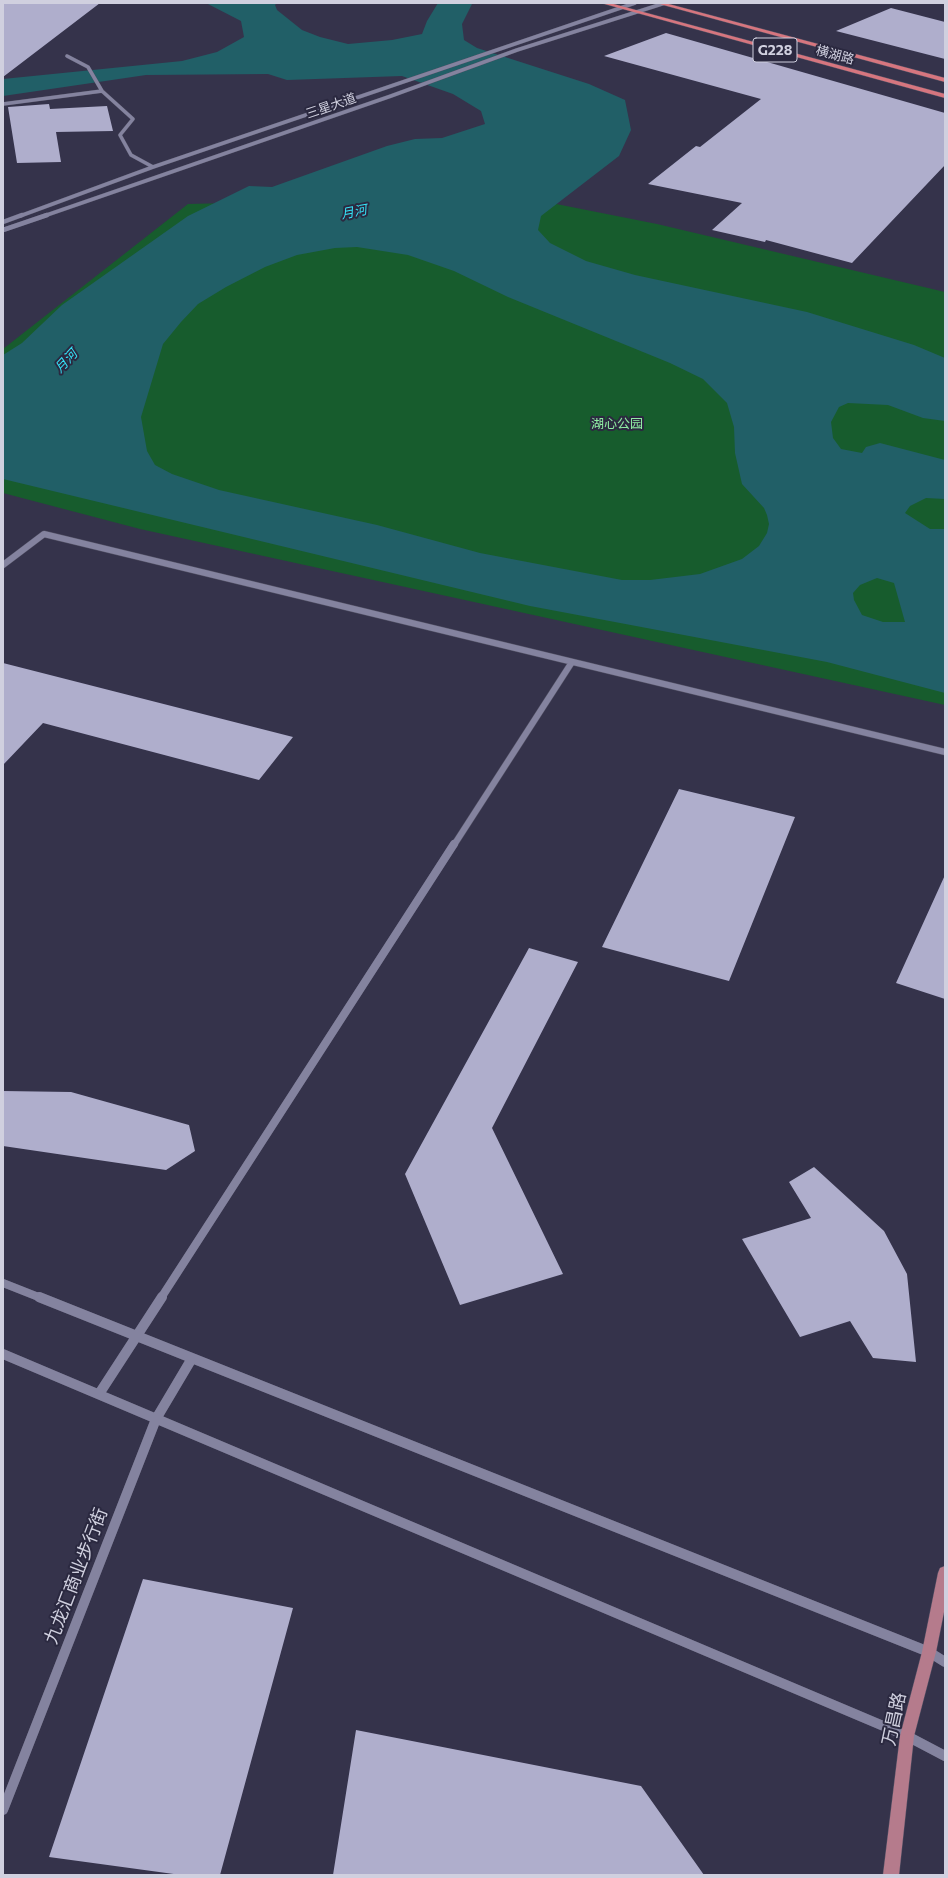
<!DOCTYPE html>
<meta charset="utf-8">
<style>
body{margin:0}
#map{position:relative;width:948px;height:1878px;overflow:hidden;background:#35334b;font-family:Commissioner,sans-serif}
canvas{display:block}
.frame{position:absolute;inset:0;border:4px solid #d0d0df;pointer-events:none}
</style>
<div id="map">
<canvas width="948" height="1878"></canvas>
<div class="frame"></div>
</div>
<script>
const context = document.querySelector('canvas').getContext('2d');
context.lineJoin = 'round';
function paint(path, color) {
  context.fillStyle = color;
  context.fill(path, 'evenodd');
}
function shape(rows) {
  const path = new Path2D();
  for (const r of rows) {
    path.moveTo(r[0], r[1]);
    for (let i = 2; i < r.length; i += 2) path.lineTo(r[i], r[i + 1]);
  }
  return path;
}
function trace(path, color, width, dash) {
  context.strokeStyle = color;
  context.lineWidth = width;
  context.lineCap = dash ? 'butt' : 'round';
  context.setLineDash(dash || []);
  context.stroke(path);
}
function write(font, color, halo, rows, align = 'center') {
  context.font = font + ' Commissioner,"Noto Sans SC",sans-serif';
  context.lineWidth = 4;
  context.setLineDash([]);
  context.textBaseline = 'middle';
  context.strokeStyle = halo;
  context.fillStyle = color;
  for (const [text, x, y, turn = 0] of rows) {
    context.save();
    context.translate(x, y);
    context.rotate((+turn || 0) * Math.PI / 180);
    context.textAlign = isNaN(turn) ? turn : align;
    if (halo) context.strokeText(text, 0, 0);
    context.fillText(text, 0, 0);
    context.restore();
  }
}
paint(shape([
 [516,196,657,224,945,292,945,705,140,529,3,493,3,349,188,204]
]), '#175c2d');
paint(shape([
 [206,3,277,3,275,5,277,10,302,30,320,37,348,44,392,40,422,34,427,21,438,3,474,3,472,4,462,24,464,40,477,48,589,84,625,100,631,130,619,156,541,216,538,230,550,243,586,261,635,275,807,312,914,345,945,358,945,421,923,418,888,405,848,403,839,407,831,422,833,438,841,449,862,453,866,447,880,443,945,460,945,499,926,498,910,506,905,513,930,529,945,529,945,693,827,662,530,606,3,479,3,355,22,343,62,305,188,216,249,186,272,187,387,146,415,139,442,138,485,124,481,111,453,94,402,76,287,80,268,74,146,75,3,96,3,79,182,61,217,52,244,37,241,21],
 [357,247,408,255,454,271,508,297,670,363,703,379,727,403,734,427,735,453,742,484,764,508,767,515,769,524,767,533,759,546,742,559,700,574,650,580,622,580,480,553,377,525,219,490,172,474,155,465,147,451,141,417,163,344,181,322,198,304,226,287,265,267,297,255,335,248],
 [877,578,894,583,905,622,883,622,862,615,854,600,853,593,860,585]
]), '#215f67');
paint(shape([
 [3,3,100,3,3,77],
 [891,8,945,22,945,59,836,31],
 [666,33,945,113,945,165,852,263,766,240,765,242,712,230,742,203,648,184,696,146,700,147,761,99,604,56],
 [49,104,50,109,107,106,113,131,56,132,61,162,17,163,8,107],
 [3,663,293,737,259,780,43,723,3,765],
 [679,789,795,817,729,981,602,947],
 [945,875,945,999,896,983],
 [529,948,578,962,492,1128,563,1274,460,1305,405,1174],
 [3,1091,71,1092,189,1125,195,1151,166,1170,3,1146],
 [814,1167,884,1231,907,1274,916,1362,873,1358,850,1321,800,1337,742,1239,811,1218,789,1182],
 [143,1579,293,1608,220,1875,181,1875,49,1857],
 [356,1730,641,1786,704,1875,333,1875]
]), '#afaecc');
const minorFar4 = shape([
 [67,56,88,67,102,91,133,119,120,135,131,155,153,167],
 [3,104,102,91],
 [20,216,153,167,635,3],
 [44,216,391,96,517,50,665,3]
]);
const minorFar3 = shape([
 [3,222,22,215],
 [3,230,47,215]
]);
const minorFar2 = shape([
 [3,565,44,534,945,752],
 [454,845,572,662]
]);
const minorFar1 = shape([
 [3,1283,41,1298],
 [161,1298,454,844]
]);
const minor = shape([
 [39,1297,929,1652,945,1662],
 [3,1354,907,1736,945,1756],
 [99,1394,162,1297],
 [3,1810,156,1419,191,1360]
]);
const major = shape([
 [945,1566,945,1607,936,1652,914,1736,899,1875,883,1875,900,1736,922,1652,938,1573,940,1568,945,1566]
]);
const highway = shape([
 [601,3,610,3,945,94,945,98,601,3],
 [656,3,665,3,945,78,945,82,656,3]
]);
trace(minorFar4, '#525164', 4);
trace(minorFar3, '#525164', 5);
trace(minorFar2, '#525164', 7);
trace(minorFar1, '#525164', 8);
trace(minor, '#525164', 10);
trace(major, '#525164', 1);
trace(highway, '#525164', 1);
trace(minorFar4, '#84839f', 3.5);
trace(minorFar3, '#84839f', 4.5);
trace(minorFar2, '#84839f', 6);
trace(minorFar1, '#84839f', 8);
trace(minor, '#84839f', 10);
paint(major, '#b57b8c');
paint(highway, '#d6767f');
write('13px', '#d0d0df', '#2b2940', [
 ["横湖路",835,55,15],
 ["三星大道",331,106,-19]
]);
write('italic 13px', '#34e4f8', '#2b2940', [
 ["月河",354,212,-11],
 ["月河",66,361,-47]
]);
write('13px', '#8feca2', '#2b2940', [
 ["湖心公园",617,424]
]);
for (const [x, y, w] of [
 [775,50,44]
]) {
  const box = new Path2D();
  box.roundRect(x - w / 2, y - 12, w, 24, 3);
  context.fillStyle = '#2b2940';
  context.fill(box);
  trace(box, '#d0d0df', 1);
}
write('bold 14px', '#d0d0df', null, [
 ["G228",775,50]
]);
write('18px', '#d0d0df', '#2b2940', [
 ["九龙汇商业步行街",76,1576,-69],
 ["万昌路",894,1719,-78]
]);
</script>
